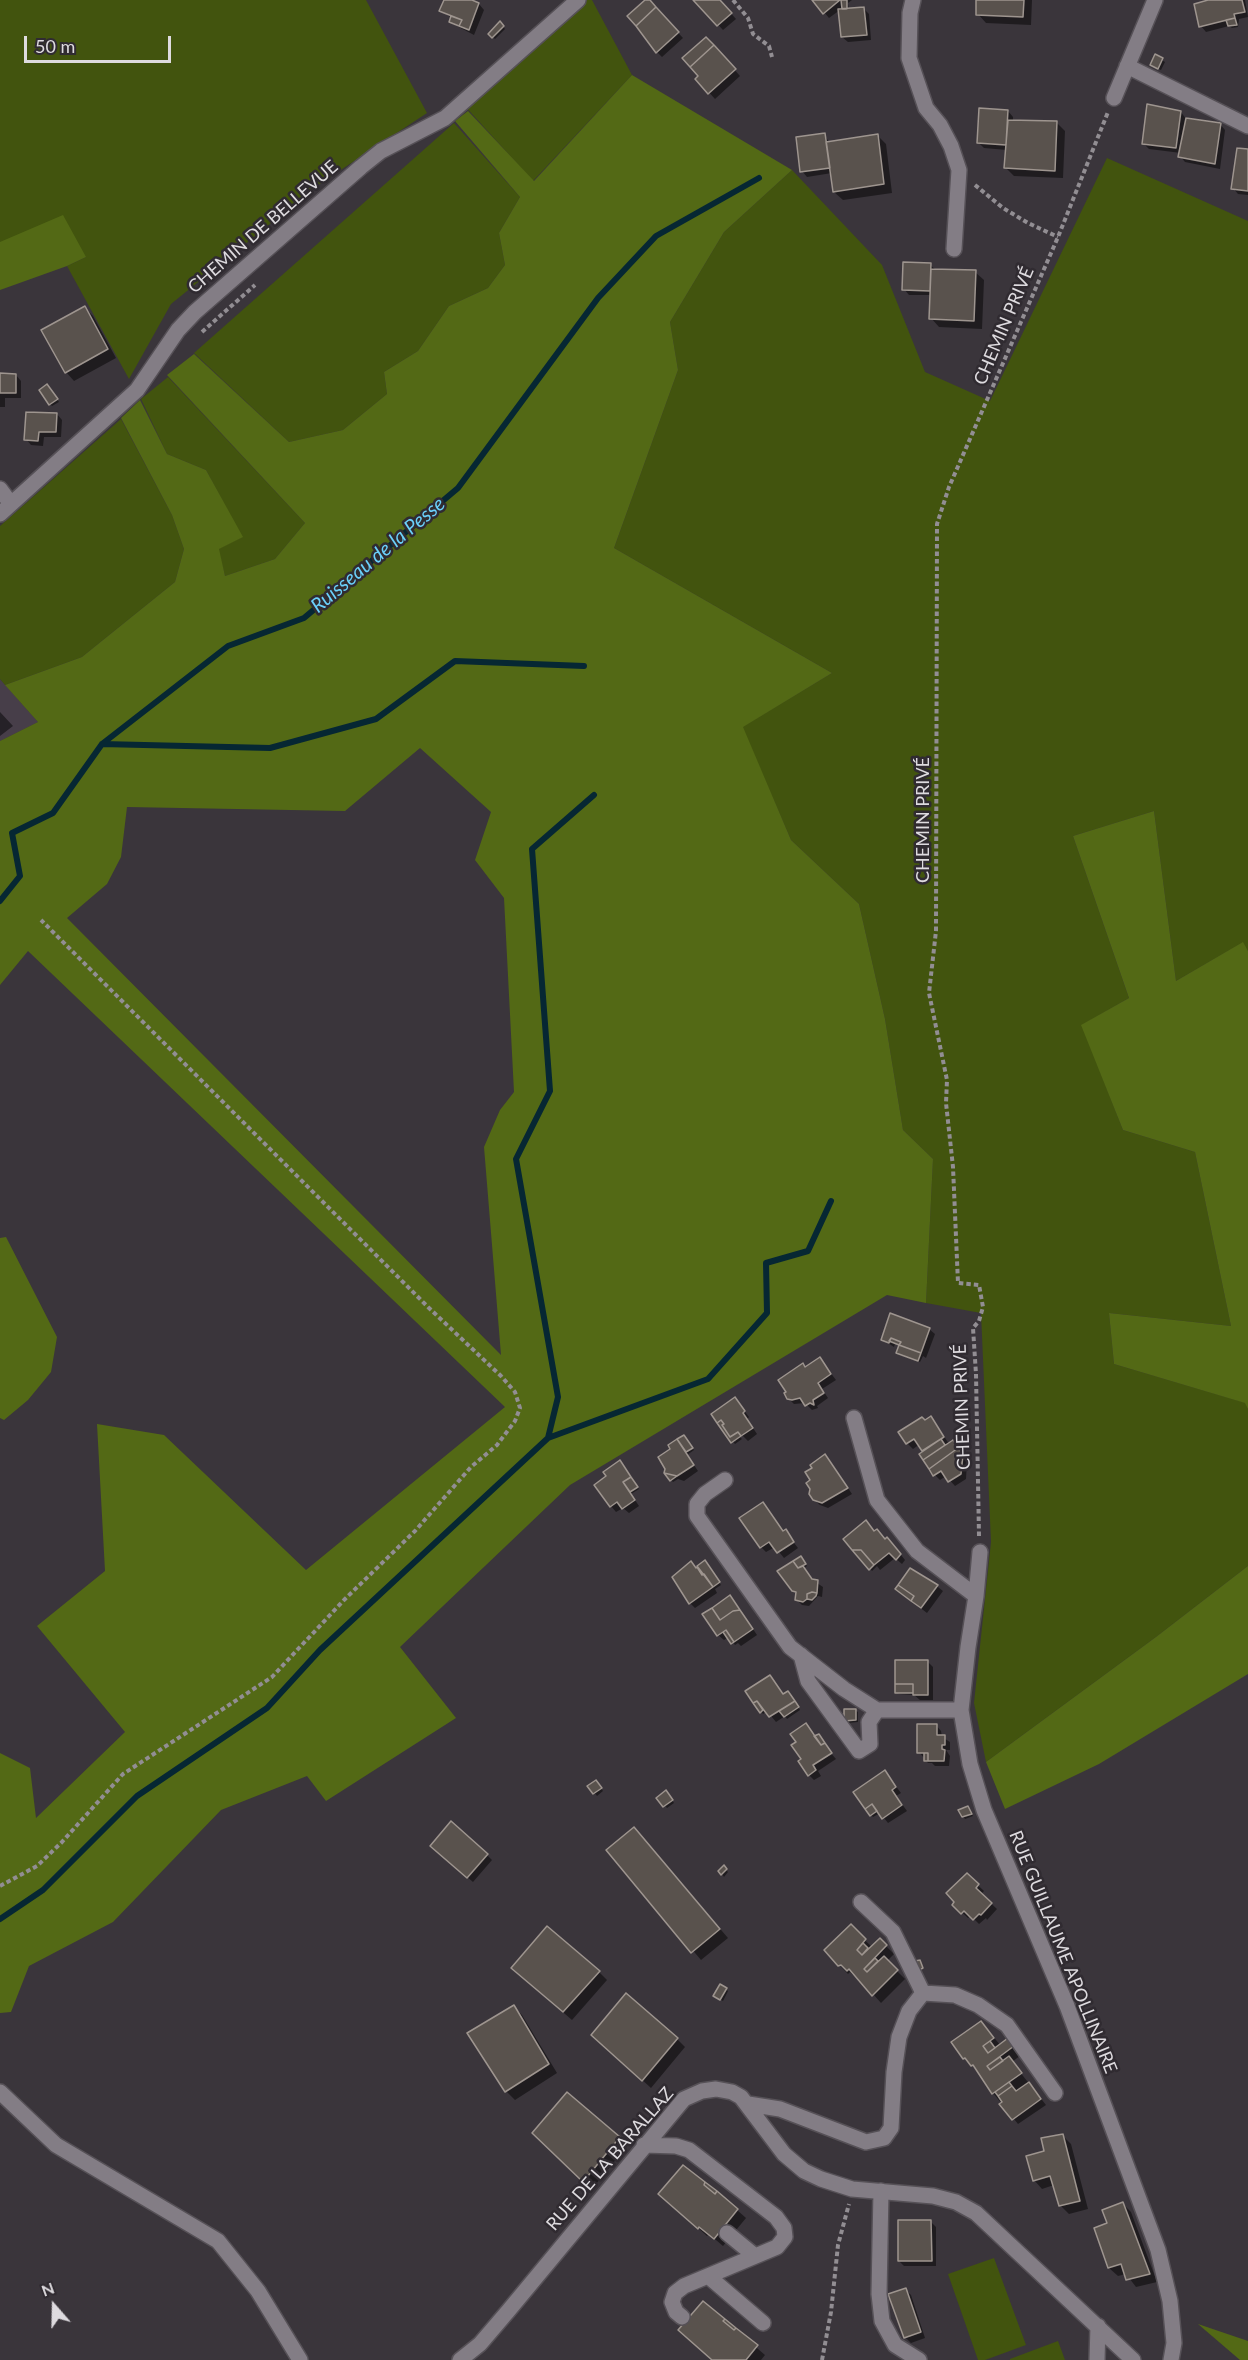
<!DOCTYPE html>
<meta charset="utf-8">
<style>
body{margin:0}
#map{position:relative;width:1248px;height:2360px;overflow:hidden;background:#3a353b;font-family:Lato,sans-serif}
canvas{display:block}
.north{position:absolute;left:24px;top:2276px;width:60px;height:60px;-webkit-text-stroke:4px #302b31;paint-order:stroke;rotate:340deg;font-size:16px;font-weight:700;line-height:24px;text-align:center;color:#dedbdf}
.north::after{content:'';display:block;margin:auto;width:21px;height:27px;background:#dedbdf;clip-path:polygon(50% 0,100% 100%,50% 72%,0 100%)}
.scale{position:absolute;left:24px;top:36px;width:147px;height:27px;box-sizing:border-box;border:3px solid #dedbdf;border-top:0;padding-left:8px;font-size:18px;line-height:21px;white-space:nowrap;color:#dedbdf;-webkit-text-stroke:4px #302b31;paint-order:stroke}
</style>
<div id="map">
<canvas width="1248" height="2360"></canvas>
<div class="north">N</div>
<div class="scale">50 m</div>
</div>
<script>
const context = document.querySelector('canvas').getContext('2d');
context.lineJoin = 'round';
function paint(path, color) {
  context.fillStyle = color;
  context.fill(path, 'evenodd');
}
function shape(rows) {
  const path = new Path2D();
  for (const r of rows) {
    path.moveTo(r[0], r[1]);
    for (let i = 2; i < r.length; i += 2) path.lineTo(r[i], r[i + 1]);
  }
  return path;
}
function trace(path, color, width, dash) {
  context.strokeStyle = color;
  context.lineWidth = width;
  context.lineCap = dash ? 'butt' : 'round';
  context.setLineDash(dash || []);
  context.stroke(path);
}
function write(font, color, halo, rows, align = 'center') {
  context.font = font + ' Lato,sans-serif';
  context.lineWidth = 5;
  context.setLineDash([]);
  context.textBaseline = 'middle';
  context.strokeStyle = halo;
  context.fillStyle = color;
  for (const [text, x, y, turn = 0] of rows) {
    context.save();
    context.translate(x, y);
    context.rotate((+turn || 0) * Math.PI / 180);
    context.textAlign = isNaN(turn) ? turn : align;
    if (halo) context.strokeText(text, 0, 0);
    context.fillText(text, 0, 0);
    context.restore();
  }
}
paint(shape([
 [0,679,38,722,0,741]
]), '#473e49');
paint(shape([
 [0,0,366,0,427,113,318,185,171,304,129,379,67,266,86,257,0,242],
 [578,0,592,0,632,75,533,181,463,104],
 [454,123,520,197,499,233,505,265,488,288,449,306,418,351,384,372,387,394,343,430,289,442,194,353],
 [1107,158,1248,221,1248,951,1242,943,1176,981,1154,811,1073,836,1129,998,1082,1025,1123,1130,1195,1152,1231,1326,1109,1313,1114,1364,1246,1403,1248,1409,1248,1566,1156,1637,986,1762,974,1703,991,1542,981,1313,926,1303,933,1159,903,1130,885,1019,859,904,791,840,742,727,832,673,614,548,678,370,670,322,724,232,792,170,882,265,925,372,990,401],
 [168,377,305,523,275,559,225,576,218,549,242,537,206,470,167,454,141,399],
 [121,419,172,515,184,549,175,582,82,657,5,685,0,679,0,526],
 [994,2258,1026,2345,985,2360,978,2360,948,2274],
 [1058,2341,1065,2360,1010,2360,1010,2359]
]), '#42540e');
paint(shape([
 [632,75,792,170,724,232,670,322,678,370,614,548,832,673,743,727,791,840,859,904,885,1019,903,1130,933,1159,926,1303,887,1295,570,1485,400,1647,456,1718,326,1801,307,1776,221,1810,113,1922,29,1966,11,2012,0,2013,0,1753,30,1768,36,1818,125,1732,37,1626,105,1571,97,1424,164,1435,306,1570,505,1407,28,951,0,985,0,741,38,722,5,685,82,657,175,582,184,549,172,515,121,418,140,400,167,454,206,470,243,537,219,549,225,576,275,559,305,523,167,375,194,354,289,442,343,430,387,394,384,372,418,351,449,306,488,288,505,265,499,233,520,197,455,121,468,111,534,181],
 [420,748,491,812,475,860,504,898,514,1092,500,1110,484,1147,501,1355,67,918,107,884,121,857,127,807,345,811],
 [63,215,86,257,67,266,0,290,0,242],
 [1154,811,1176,981,1243,942,1248,951,1248,1409,1245,1403,1114,1364,1109,1313,1231,1326,1195,1152,1123,1130,1081,1025,1129,998,1073,836],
 [6,1237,57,1337,51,1372,28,1400,4,1420,0,1418,0,1238],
 [1248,1566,1248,1674,1099,1764,1005,1809,986,1762,1156,1637],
 [1198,2324,1248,2341,1248,2360,1240,2360]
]), '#536915');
paint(shape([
 [445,0,468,0,479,4,484,10,474,35,453,24,451,22,452,18,441,11],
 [647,0,683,38,662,57,657,52],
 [695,0,719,0,736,19,723,30],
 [814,0,852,0,848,3,849,10,864,9,869,14,871,40,848,42,842,37,840,10,829,18],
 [978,0,1032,0,1031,25,986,23,978,14],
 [1212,0,1245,0,1248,17,1239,19,1238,27,1232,28,1229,26,1206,32,1201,26],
 [500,23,505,29,495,39,490,34],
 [719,52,740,76,715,99,697,79],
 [1156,56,1165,62,1161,70,1154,67],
 [1008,111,1013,117,1013,121,1056,122,1065,131,1063,178,1014,176,1005,167,1007,150,984,148,978,142],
 [1181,112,1186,119,1220,124,1225,130,1220,169,1185,162,1180,156,1181,153,1149,149,1143,143],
 [824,135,830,143,877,135,886,144,892,193,843,200,834,192,832,173,807,177,802,171],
 [1248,151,1248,195,1238,194,1233,188],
 [930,265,936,270,975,272,984,280,982,329,939,327,931,318,931,295,909,295,904,289],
 [85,308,93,316,116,358,74,381,66,372],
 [0,375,16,375,21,381,21,398,5,398,5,407,0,407],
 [49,388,59,402,52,406,50,404],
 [57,414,62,420,61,437,44,437,43,446,31,445,26,439],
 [0,712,13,726,0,736],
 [929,1329,935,1334,926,1358,923,1356,920,1362,900,1355,898,1352,900,1346,895,1344,894,1347,882,1339],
 [820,1359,836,1380,822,1389,828,1398,817,1406,818,1408,812,1410,805,1403,794,1404,788,1398,806,1369],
 [735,1399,749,1417,747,1419,757,1434,748,1441,739,1432,737,1434,742,1439,735,1444,730,1438,736,1442,725,1426],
 [925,1422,936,1424,949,1444,967,1462,966,1479,955,1486,946,1476,940,1480,935,1475,921,1454,925,1451,920,1444,913,1449,907,1443],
 [684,1437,694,1450,687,1455,698,1471,684,1481,678,1479,673,1482,671,1480,672,1450,670,1446],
 [830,1461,852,1494,828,1508,820,1505,814,1500,808,1484],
 [620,1462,639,1489,631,1494,639,1506,629,1513,623,1508,616,1512,611,1506,608,1477],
 [763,1504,798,1548,784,1558,775,1547,766,1552,761,1547],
 [875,1533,893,1545,905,1560,902,1564,895,1558,880,1570,877,1566,872,1571,845,1540],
 [803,1560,807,1566,804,1568,814,1581,823,1587,822,1597,818,1596,809,1606,802,1605,796,1599,797,1594,779,1571],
 [705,1562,721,1585,715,1589,717,1593,695,1608,690,1603,691,1563,696,1568],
 [929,1580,943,1591,927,1613,918,1606],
 [745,1617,757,1635,741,1646,738,1643,735,1645,729,1637,724,1640,718,1635],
 [928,1662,933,1667,933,1700,920,1700,914,1695,899,1694,897,1692],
 [770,1677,784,1695,788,1693,793,1698,800,1710,787,1719,785,1716,776,1722,767,1711,763,1714,754,1702],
 [855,1710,858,1712,858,1722,848,1723,846,1720],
 [806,1725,836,1759,818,1771,821,1776,814,1780,809,1775,798,1742],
 [936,1725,941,1731,942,1737,950,1742,950,1750,946,1750,950,1756,949,1766,935,1766,932,1763,928,1763,919,1752],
 [885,1772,901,1793,896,1796,907,1811,888,1823,880,1813,873,1817,871,1815],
 [598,1784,603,1791,597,1796,589,1786],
 [668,1794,674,1803,667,1808,658,1798],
 [970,1810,973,1816,965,1819,963,1816],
 [634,1829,728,1938,701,1960,608,1850],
 [437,1851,487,1855,492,1860,473,1882],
 [724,1868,728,1872,724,1877,720,1871],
 [967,1875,984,1891,981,1894,997,1909,987,1920,986,1918,979,1924,971,1916,968,1918,954,1905],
 [851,1927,872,1947,880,1940,894,1954,887,1961,905,1979,881,2003,858,1977,856,1978,850,1972,848,1974,826,1951],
 [599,1972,607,1980,572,2020,521,1976],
 [726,1989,728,1991,723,2001,715,1996],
 [514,2007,522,2015,557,2073,515,2100,506,2091],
 [981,2022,1001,2046,1008,2040,1021,2055,1012,2062,1046,2105,1018,2124,993,2093,981,2073,965,2058,953,2043],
 [677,2039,685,2047,651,2088,602,2043],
 [1062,2135,1071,2144,1088,2209,1069,2214,1060,2205,1054,2185,1042,2189,1034,2180,1046,2152],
 [619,2138,627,2146,592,2189,542,2142],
 [669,2202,737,2210,746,2218,723,2246,709,2234,707,2236],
 [1122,2203,1131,2212,1157,2282,1136,2287,1126,2274,1118,2276,1109,2268,1109,2224],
 [931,2222,936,2227,936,2266,904,2266,899,2261],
 [906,2290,911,2295,925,2338,911,2343,905,2337],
 [680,2330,736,2330,765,2355,761,2360,713,2360]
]), '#0007');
trace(shape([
 [102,744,270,748,376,719,455,661,584,666],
 [0,901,20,876,12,833,53,813,102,744,228,646,304,618,458,488,598,298,656,236,759,178],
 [548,1438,708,1379,767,1313,766,1263,808,1251,831,1201],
 [0,1919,43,1890,137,1796,267,1708,320,1650,548,1438,558,1397,516,1159,550,1091,532,849,594,795]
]), '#062733', 6);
const building = shape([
 [444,0,472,0,479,3,469,30,459,26,462,20,439,11,444,0],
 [645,0,650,0,656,7,636,26,627,16,645,0],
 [693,0,720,0,732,13,717,26,693,0],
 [812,0,840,0,823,14,812,0],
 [841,0,847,0,847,9,842,9,841,0],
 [976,0,1024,0,1023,17,976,15,976,0],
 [1208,0,1242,0,1245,12,1234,14,1235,18,1199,27,1194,4,1208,0],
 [656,7,679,32,656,53,636,26,656,7],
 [864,7,867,35,841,37,838,9,864,7],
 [451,16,462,20,459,26,449,22,451,16],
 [1235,18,1237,25,1228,26,1226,20,1235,18],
 [500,21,504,26,492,38,488,34,500,21],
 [706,37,714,45,690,67,682,58,706,37],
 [714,45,736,69,708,94,695,79,698,76,690,67,714,45],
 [1155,54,1163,58,1158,69,1150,65,1155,54],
 [1147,104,1181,111,1176,148,1142,144,1147,104],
 [979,108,1008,110,1006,145,977,143,979,108],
 [1186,118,1221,123,1215,164,1178,157,1186,118],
 [1008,120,1057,121,1055,171,1004,168,1008,120],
 [825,133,830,168,800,172,796,137,825,133],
 [878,134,884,184,833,192,826,142,878,134],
 [1237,148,1248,149,1248,191,1231,189,1237,148],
 [903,262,931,263,930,291,902,290,903,262],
 [931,269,976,270,974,321,929,319,931,269],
 [85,306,108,349,65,373,41,330,85,306],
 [0,373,16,374,16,393,0,393,0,373],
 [47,384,58,399,49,405,39,390,47,384],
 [26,412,57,413,56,432,39,432,38,441,24,440,26,412],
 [890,1313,930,1328,921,1353,899,1345,901,1342,891,1338,889,1343,881,1340,890,1313],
 [891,1338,901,1342,899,1345,889,1341,891,1338],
 [899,1345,921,1353,918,1361,896,1353,899,1345],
 [820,1357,831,1374,818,1383,824,1393,813,1400,814,1405,810,1403,805,1406,800,1398,792,1400,787,1399,784,1393,786,1392,778,1380,803,1363,805,1367,820,1357],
 [735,1397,745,1411,743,1413,753,1428,741,1436,738,1432,730,1437,722,1425,724,1424,721,1420,717,1423,711,1414,735,1397],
 [931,1416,944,1437,922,1451,914,1439,906,1444,898,1432,922,1417,925,1420,931,1416],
 [721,1420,724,1424,722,1425,730,1437,738,1432,741,1436,731,1443,717,1423,721,1420],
 [684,1435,693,1448,686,1452,677,1439,684,1435],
 [677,1439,694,1465,677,1476,664,1473,665,1469,658,1457,670,1449,668,1445,677,1439],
 [941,1439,945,1445,923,1460,919,1454,941,1439],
 [953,1440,958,1448,929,1469,923,1460,953,1440],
 [958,1448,963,1455,961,1474,948,1482,941,1471,933,1476,929,1469,958,1448],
 [825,1454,848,1488,822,1503,813,1500,809,1494,810,1489,806,1483,810,1480,805,1472,812,1468,810,1465,825,1454],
 [620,1460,631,1477,623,1482,635,1500,622,1509,617,1502,610,1507,594,1485,606,1476,603,1472,620,1460],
 [664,1473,677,1476,670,1481,664,1473],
 [631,1477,638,1487,630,1492,623,1482,631,1477],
 [763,1502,783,1531,786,1529,794,1542,777,1553,769,1542,760,1548,739,1518,763,1502],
 [866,1520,874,1531,877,1529,885,1539,887,1537,901,1554,896,1560,889,1553,874,1565,861,1550,852,1550,843,1539,866,1520],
 [852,1550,861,1550,874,1565,869,1570,852,1550],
 [801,1556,806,1564,798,1568,793,1561,801,1556],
 [705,1560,720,1582,713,1587,697,1566,705,1560],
 [691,1561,696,1568,697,1567,702,1575,704,1574,713,1587,689,1604,672,1577,691,1561],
 [793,1561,798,1568,803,1566,812,1579,818,1580,817,1593,812,1592,807,1594,807,1599,803,1602,795,1600,796,1592,792,1591,777,1571,793,1561],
 [910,1568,938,1585,921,1608,911,1601,914,1596,898,1585,910,1568],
 [898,1585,914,1596,911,1601,895,1589,898,1585],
 [812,1592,817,1593,816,1596,812,1600,807,1599,807,1594,812,1592],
 [730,1595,740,1610,733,1611,720,1620,712,1608,730,1595],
 [712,1608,720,1620,733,1611,740,1610,753,1629,734,1642,726,1630,717,1636,702,1614,712,1608],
 [726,1630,734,1642,731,1644,723,1632,726,1630],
 [895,1660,928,1660,928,1695,913,1695,913,1684,895,1684,895,1660],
 [770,1675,783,1694,788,1691,795,1701,769,1717,757,1701,753,1703,745,1691,770,1675],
 [895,1684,913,1684,913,1693,895,1693,895,1684],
 [757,1701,763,1710,760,1713,753,1703,757,1701],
 [795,1701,799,1707,784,1717,779,1711,795,1701],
 [844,1709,856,1709,856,1720,844,1721,844,1709],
 [806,1723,821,1745,825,1743,832,1753,813,1765,816,1770,808,1776,798,1761,801,1759,791,1745,796,1742,790,1734,806,1723],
 [917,1724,937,1724,937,1735,945,1735,945,1745,942,1745,942,1749,945,1750,944,1761,928,1761,928,1753,917,1753,917,1724],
 [819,1734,825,1743,821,1745,814,1736,819,1734],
 [924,1753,928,1753,928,1761,924,1761,924,1753],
 [885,1770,896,1787,892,1790,902,1805,882,1819,872,1804,865,1809,853,1792,885,1770],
 [596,1780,602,1788,593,1794,587,1786,596,1780],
 [666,1790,673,1800,663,1807,656,1798,666,1790],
 [872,1804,877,1811,870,1816,865,1809,872,1804],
 [968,1806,972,1814,962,1817,958,1810,968,1806],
 [451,1821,488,1854,467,1878,430,1846,451,1821],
 [634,1827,720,1929,691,1953,606,1850,634,1827],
 [724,1865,727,1869,721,1875,718,1871,724,1865],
 [967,1873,979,1884,976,1888,992,1903,981,1915,979,1914,973,1920,964,1911,961,1914,952,1905,954,1902,946,1893,967,1873],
 [851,1924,866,1939,857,1950,862,1955,880,1938,887,1945,864,1969,867,1972,884,1956,898,1970,872,1996,849,1969,847,1971,841,1965,838,1966,824,1950,851,1924],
 [547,1926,600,1971,563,2012,511,1968,547,1926],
 [863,1943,868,1948,862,1955,857,1950,863,1943],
 [875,1958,878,1961,867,1972,864,1969,875,1958],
 [920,1960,923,1968,919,1970,915,1961,920,1960],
 [720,1984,727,1988,720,2000,713,1996,720,1984],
 [626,1993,678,2038,642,2081,591,2035,626,1993],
 [514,2005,549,2064,505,2092,467,2033,514,2005],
 [981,2021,994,2038,983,2046,988,2053,1008,2038,1014,2046,987,2066,990,2070,1009,2056,1022,2073,992,2094,973,2065,971,2066,965,2058,963,2059,951,2042,981,2021],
 [990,2041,995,2048,988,2053,983,2046,990,2041],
 [1000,2057,1003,2061,990,2070,987,2066,1000,2057],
 [1009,2082,1012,2086,998,2096,995,2092,1009,2082],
 [1029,2082,1041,2099,1012,2120,999,2104,1002,2102,998,2096,1012,2086,1016,2091,1029,2082],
 [567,2092,620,2137,583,2182,532,2133,567,2092],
 [1063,2134,1080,2201,1059,2206,1050,2176,1033,2181,1026,2156,1044,2151,1041,2138,1063,2134],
 [683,2165,705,2182,704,2185,715,2194,717,2191,738,2209,714,2239,699,2227,698,2229,658,2194,683,2165],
 [705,2182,717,2191,715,2194,704,2185,705,2182],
 [1123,2202,1150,2274,1126,2280,1121,2264,1108,2268,1094,2228,1107,2223,1102,2210,1123,2202],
 [898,2220,931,2220,932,2261,898,2261,898,2220],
 [906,2288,921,2332,904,2338,888,2294,906,2288],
 [703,2301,725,2319,723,2321,734,2330,736,2328,758,2345,746,2360,712,2360,678,2330,703,2301],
 [725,2319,736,2328,734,2330,723,2321,725,2319]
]);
paint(building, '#59524d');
trace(building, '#9e958f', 1.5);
const minor = shape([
 [913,0,910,13,909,58,926,108,940,125,951,146,959,170,954,249],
 [1127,66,1248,126],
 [1114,98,1155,0],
 [0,489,11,504],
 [0,514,137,390,178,330,195,312,361,167,381,151,445,118,578,0],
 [854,1418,877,1500,917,1551,976,1596],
 [725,1480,705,1494,697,1504,697,1516,790,1647,844,1689,877,1710,961,1710],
 [980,1552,976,1596,968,1647,961,1710,970,1764,984,1810,1067,2006,1158,2250,1170,2301,1174,2343,1171,2360],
 [801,1655,808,1681,859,1751,870,1744,869,1722,877,1710],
 [861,1902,893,1932,923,1993],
 [923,1993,955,1995,978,2005,1007,2025,1055,2093],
 [0,2092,56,2145,218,2241,258,2291,300,2360],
 [748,2104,780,2109,866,2142,884,2138,891,2128,894,2072,899,2037,909,2011,923,1993],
 [644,2145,676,2146,689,2150,776,2217,784,2228,785,2237,777,2247,684,2286,675,2293,672,2302,676,2312,682,2317],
 [881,2191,879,2294,882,2321,895,2345,919,2360],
 [727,2233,755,2256],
 [708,2276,763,2323],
 [460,2360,480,2344,509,2310,684,2099,702,2091,716,2089,732,2092,741,2097,784,2154,804,2171,821,2179,852,2189,933,2196,956,2202,976,2213,1133,2360],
 [1097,2360,1098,2326]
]);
trace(minor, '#565157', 18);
trace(shape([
 [733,0,748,18,753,34,769,46,772,57],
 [975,185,1003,208,1028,223,1058,237],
 [202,332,255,285],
 [979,1536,976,1374,973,1328,979,1321,983,1307,979,1285,958,1283,953,1167,946,1103,947,1080,929,993,936,931,937,524,949,487,1058,237,1108,112],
 [0,1886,37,1866,62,1842,123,1774,272,1677,344,1600,415,1531,471,1467,497,1445,515,1421,520,1408,515,1392,501,1376,429,1308,41,920],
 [822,2360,831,2312,838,2245,849,2204]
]), '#928e93', 4, [4.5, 3]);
trace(minor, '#837d85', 15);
write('18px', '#dedbdf', '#302b31', [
 ["CHEMIN DE BELLEVUE",263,227,-41],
 ["CHEMIN PRIVÉ",1004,326,-67],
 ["CHEMIN PRIVÉ",923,820,-90],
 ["CHEMIN PRIVÉ",962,1407,-92],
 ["RUE GUILLAUME APOLLINAIRE",1063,1952,68],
 ["RUE DE LA BARALLAZ",610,2159,-49]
]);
write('italic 20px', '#6bd1fb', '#302b31', [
 ["Ruisseau de la Pesse",378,555,-40]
]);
</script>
